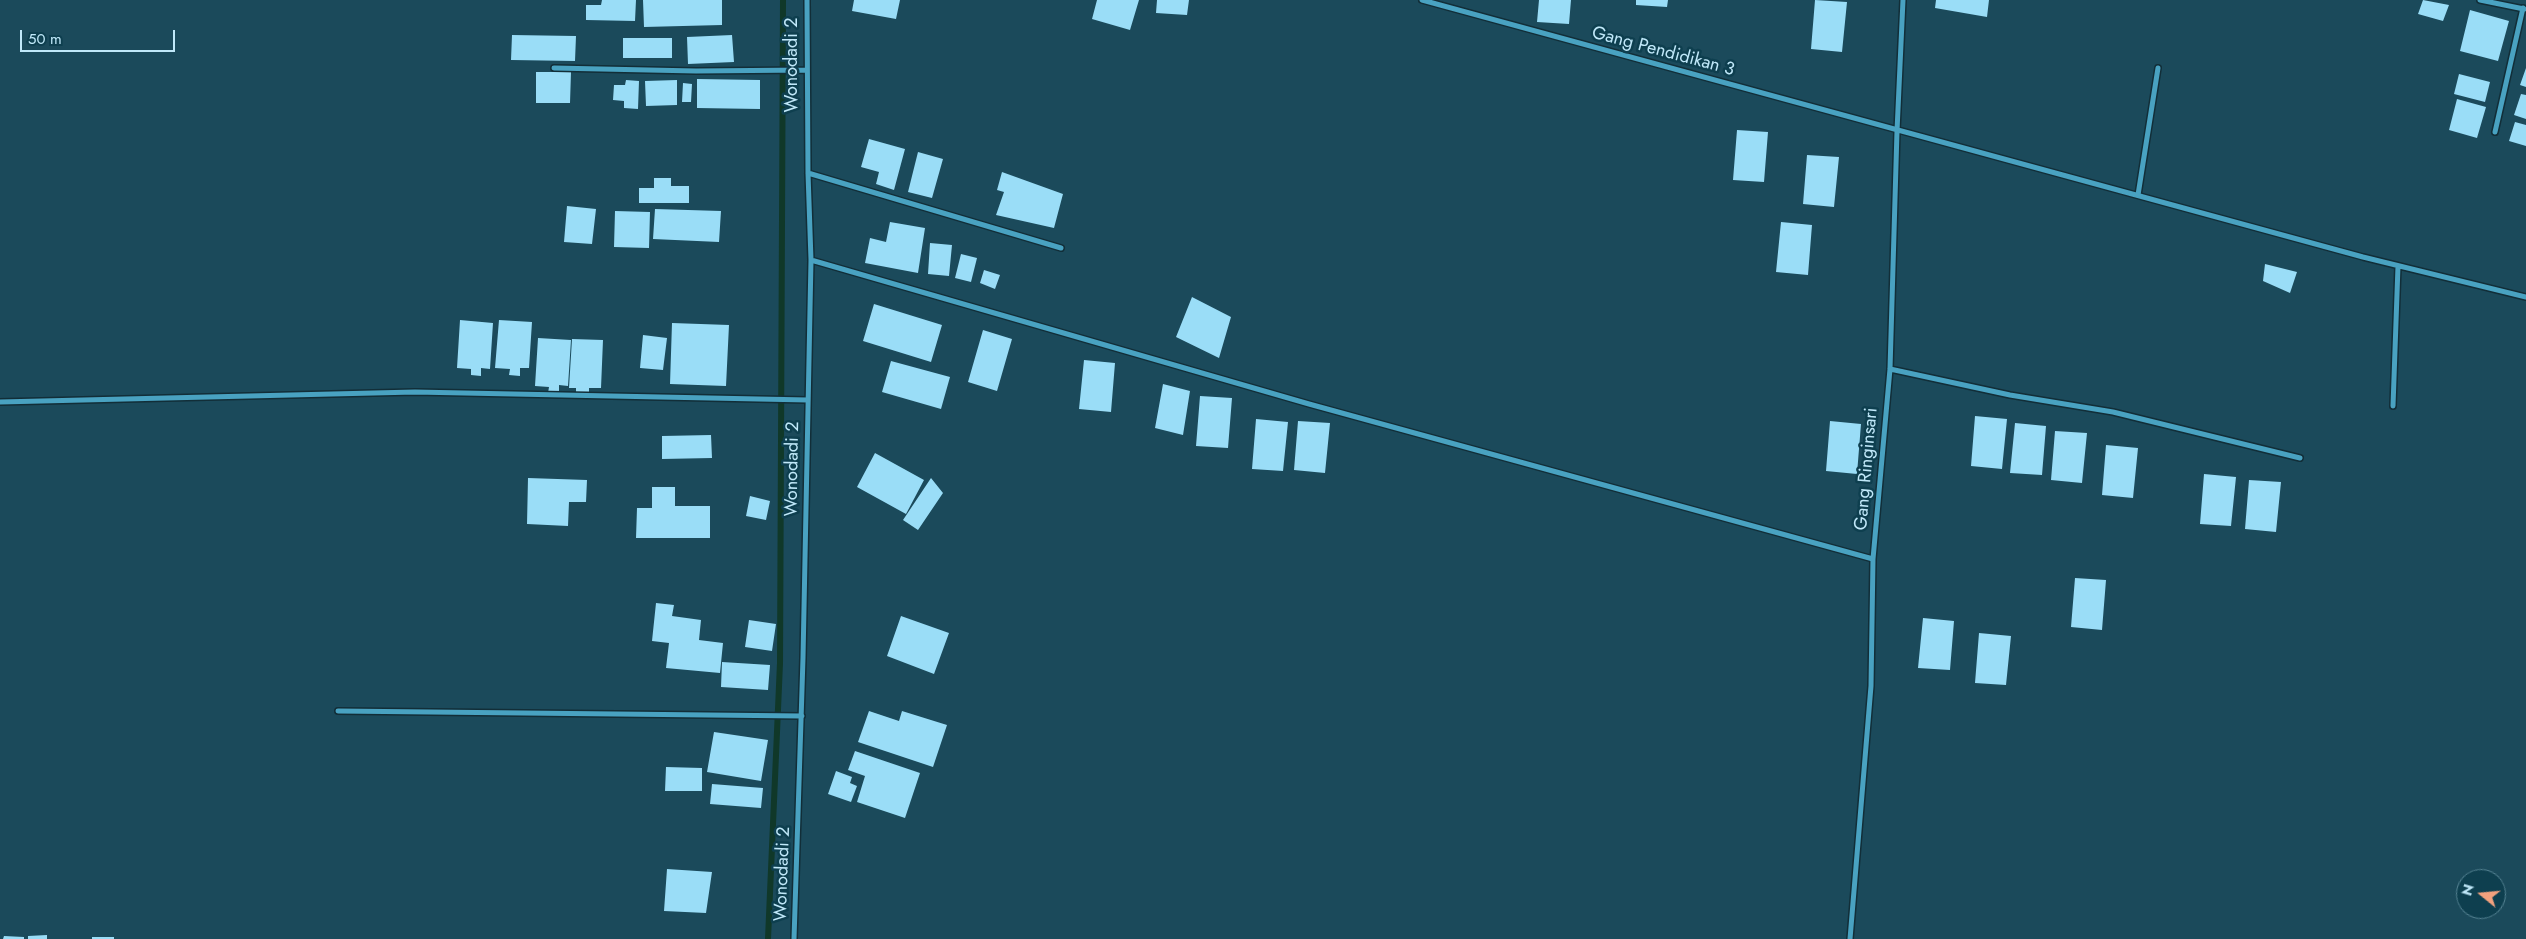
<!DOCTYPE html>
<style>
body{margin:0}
#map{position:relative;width:2526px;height:939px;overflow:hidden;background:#1b4a5b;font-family:Jost,sans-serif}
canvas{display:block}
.north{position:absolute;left:2456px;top:869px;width:50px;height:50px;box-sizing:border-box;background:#0e3f4f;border:1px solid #558393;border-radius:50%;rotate:287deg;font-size:14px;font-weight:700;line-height:20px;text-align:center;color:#c0e8f9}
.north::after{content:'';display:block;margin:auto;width:18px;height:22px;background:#f2a17e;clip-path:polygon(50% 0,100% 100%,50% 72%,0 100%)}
.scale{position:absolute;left:20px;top:30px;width:155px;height:22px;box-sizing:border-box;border:2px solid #c0e8f9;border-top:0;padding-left:6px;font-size:15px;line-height:18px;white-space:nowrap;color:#c0e8f9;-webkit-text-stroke:4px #0e3f4f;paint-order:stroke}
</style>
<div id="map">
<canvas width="2526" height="939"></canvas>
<div class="north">N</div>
<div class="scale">50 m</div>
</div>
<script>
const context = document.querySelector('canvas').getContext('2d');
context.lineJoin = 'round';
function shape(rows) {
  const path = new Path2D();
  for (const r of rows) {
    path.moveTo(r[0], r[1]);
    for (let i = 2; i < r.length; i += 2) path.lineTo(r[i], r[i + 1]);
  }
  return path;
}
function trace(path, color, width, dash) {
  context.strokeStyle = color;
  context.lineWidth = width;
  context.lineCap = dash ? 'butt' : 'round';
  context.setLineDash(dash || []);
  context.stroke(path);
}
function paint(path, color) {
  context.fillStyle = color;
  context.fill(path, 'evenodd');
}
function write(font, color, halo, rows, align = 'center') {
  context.font = font + ' Jost,sans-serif';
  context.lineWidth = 5;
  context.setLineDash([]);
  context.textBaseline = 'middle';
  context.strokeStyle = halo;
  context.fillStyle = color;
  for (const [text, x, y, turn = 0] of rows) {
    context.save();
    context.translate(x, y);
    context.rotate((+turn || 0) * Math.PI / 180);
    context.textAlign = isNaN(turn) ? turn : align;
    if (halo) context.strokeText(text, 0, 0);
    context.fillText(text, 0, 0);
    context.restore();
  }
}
trace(shape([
 [768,939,780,663,783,0]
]), '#103829', 6);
paint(shape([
 [602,0,636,0,635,21,586,20,586,5,601,5],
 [643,0,722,0,722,25,644,27],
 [854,0,900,0,896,19,852,11],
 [1097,0,1139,0,1130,30,1092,19],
 [1157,0,1189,0,1187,15,1156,13],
 [1539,0,1571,0,1569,24,1537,22],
 [1636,0,1668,0,1667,7,1636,5],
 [1815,0,1847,2,1842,52,1811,49],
 [1936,0,1989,0,1987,17,1935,8],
 [2423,0,2449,5,2443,21,2418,14],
 [2470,10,2509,21,2498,61,2460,51],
 [512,35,576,36,575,61,511,60],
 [732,35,734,62,688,64,687,37],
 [623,38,672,38,672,58,623,58],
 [2526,68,2526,87,2520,85],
 [536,72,571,72,570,103,536,103],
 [2459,74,2490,82,2485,102,2454,94],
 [697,79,760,80,760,109,697,108],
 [626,80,639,81,638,109,624,108,624,101,613,100,614,85,625,85],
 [677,80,677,105,646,106,645,81],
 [683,83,692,84,691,102,682,102],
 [2521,94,2526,95,2526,119,2514,115],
 [2457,99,2486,107,2477,138,2449,130],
 [2515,122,2526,125,2526,146,2509,141],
 [1737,130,1768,132,1764,182,1733,180],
 [869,139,905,149,894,190,876,184,879,172,861,167],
 [918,152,943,159,932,198,908,192],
 [1807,155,1839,157,1834,207,1803,204],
 [1002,172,1063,194,1054,228,996,215,1004,192,997,190],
 [654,178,671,178,671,186,689,186,689,203,639,203,639,188,654,188],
 [567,206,596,209,592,244,564,242],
 [655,209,721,211,719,242,653,239],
 [615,211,650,212,649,248,614,247],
 [890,222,925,228,918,273,865,263,870,238,886,242],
 [1781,222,1812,225,1808,275,1776,272],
 [930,243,952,245,949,276,928,274],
 [961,254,977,258,971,282,955,278],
 [2265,264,2297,272,2290,293,2263,281],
 [984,270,1000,275,995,289,980,283],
 [1192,297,1231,317,1219,358,1176,337],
 [874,304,942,325,931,362,863,341],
 [460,320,493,323,490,369,481,368,481,376,471,375,471,369,457,368],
 [499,320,532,322,529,368,520,368,520,376,509,375,510,369,495,368],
 [672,323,729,325,726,386,670,384],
 [983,330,1012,339,997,391,968,382],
 [643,335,667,338,663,370,640,368],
 [538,338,571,340,568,386,559,385,559,393,548,393,549,387,535,386],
 [572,339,603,340,601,388,589,388,589,394,576,393,576,388,569,388],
 [1084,360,1115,363,1111,412,1079,409],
 [891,361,950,377,941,409,882,392],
 [1163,384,1190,391,1183,435,1155,428],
 [1200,396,1232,398,1228,448,1196,446],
 [1975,416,2007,419,2002,469,1971,466],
 [1256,419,1288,422,1283,471,1252,469],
 [1298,421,1330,423,1325,473,1294,470],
 [1830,421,1861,424,1857,474,1826,471],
 [2015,423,2046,426,2042,475,2010,473],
 [2055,431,2087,433,2082,483,2051,480],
 [711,435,712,458,662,459,662,436],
 [2106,445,2138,448,2133,498,2102,495],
 [875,453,924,480,906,514,857,487],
 [2204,474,2236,477,2231,526,2200,524],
 [528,478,587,480,586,502,569,502,568,526,527,524],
 [931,478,943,493,918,530,903,520],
 [2249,480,2281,482,2276,532,2245,529],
 [652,487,675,487,675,506,710,506,710,538,636,538,637,508,652,508],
 [750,496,770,501,766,520,746,516],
 [2075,578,2106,580,2102,630,2071,627],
 [656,603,674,605,672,616,701,620,699,640,723,643,720,673,666,668,669,643,652,641],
 [901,616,949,633,934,674,887,656],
 [1923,618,1954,621,1950,670,1918,668],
 [749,620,776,624,772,651,745,647],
 [1979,633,2011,636,2006,685,1975,683],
 [722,662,770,665,768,690,721,687],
 [869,711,899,721,902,711,947,725,933,767,858,742],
 [714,732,768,740,761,781,707,772],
 [855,751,920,773,905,818,857,802,865,776,848,770],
 [666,767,702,768,702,791,665,791],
 [836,771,852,777,850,783,857,786,851,802,828,794],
 [712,784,763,788,761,808,710,804],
 [667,869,712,872,706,913,664,911],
 [47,935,47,939,28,939,28,936],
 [4,936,24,937,24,939,3,939],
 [92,937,114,937,114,939,92,939]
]), '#9addf7');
const minor = shape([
 [1422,0,2363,257,2526,297],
 [2480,0,2524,9],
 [554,68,696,71,807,70],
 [2495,132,2523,8],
 [808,173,1061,248],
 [2138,195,2158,68],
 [811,260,1309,404,1873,559],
 [1890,369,2010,395,2113,412,2300,458],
 [0,402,415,392,808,400],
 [2393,406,2398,266],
 [338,711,802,716],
 [794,939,803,658,811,260,808,173,807,0],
 [1850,939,1871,686,1873,559,1890,369,1897,131,1903,0]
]);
trace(minor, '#122e38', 8);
trace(minor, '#49a2c1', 5);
write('18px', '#c0e8f9', '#0e3f4f', [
 ["Gang Pendidikan 3",1663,52,15],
 ["Wonodadi 2",793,65,-90],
 ["Wonodadi 2",793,469,-89],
 ["Gang Ringinsari",1867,469,-85],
 ["Wonodadi 2",783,874,-88]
]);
</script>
